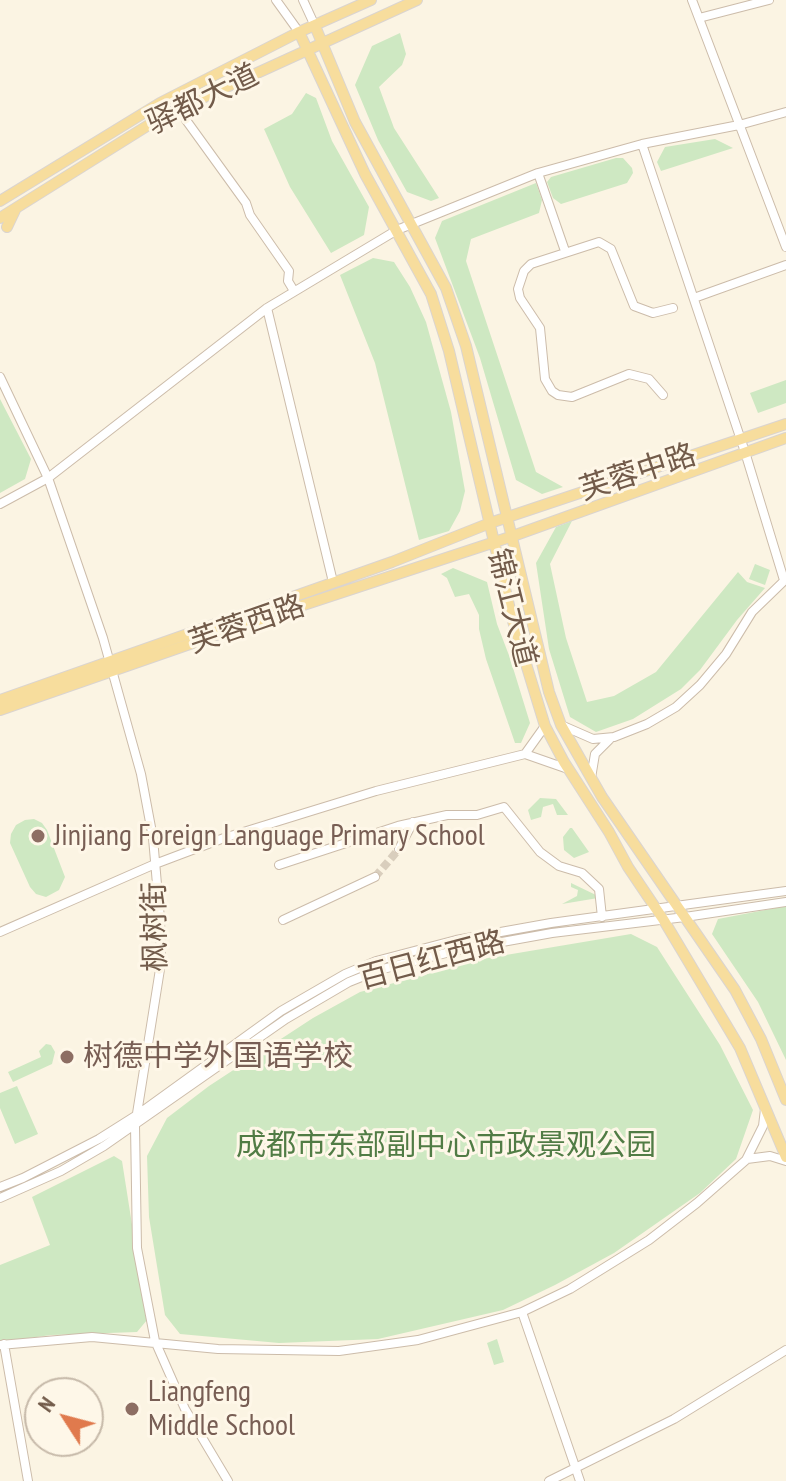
<!DOCTYPE html>
<meta charset="utf-8">
<style>
body{margin:0}
#map{position:relative;width:786px;height:1481px;overflow:hidden;background:#fbf4e3;font-family:"PT Sans Narrow",sans-serif}
canvas{display:block}
.north{position:absolute;left:24px;top:1377px;width:80px;height:80px;box-sizing:border-box;background:#fef7e8;border:2px solid #c6b9a9;border-radius:50%;rotate:306deg;font-size:22px;font-weight:700;line-height:32px;text-align:center;color:#725b4a}
.north::after{content:'';display:block;margin:auto;width:28px;height:36px;background:#e07a4d;clip-path:polygon(50% 0,100% 100%,50% 72%,0 100%)}
</style>
<div id="map">
<canvas width="786" height="1481"></canvas>
<div class="north">N</div>
</div>
<script>
const context = document.querySelector('canvas').getContext('2d');
context.lineJoin = 'round';
function paint(path, color) {
  context.fillStyle = color;
  context.fill(path, 'evenodd');
}
function shape(rows) {
  const path = new Path2D();
  for (const r of rows) {
    path.moveTo(r[0], r[1]);
    for (let i = 2; i < r.length; i += 2) path.lineTo(r[i], r[i + 1]);
  }
  return path;
}
function trace(path, color, width, dash) {
  context.strokeStyle = color;
  context.lineWidth = width;
  context.lineCap = dash ? 'butt' : 'round';
  context.setLineDash(dash || []);
  context.stroke(path);
}
function write(font, color, halo, rows, align = 'center') {
  context.font = font + ' "PT Sans Narrow","Noto Sans SC",sans-serif';
  context.lineWidth = 6;
  context.setLineDash([]);
  context.textBaseline = 'middle';
  context.strokeStyle = halo;
  context.fillStyle = color;
  for (const [text, x, y, turn = 0] of rows) {
    context.save();
    context.translate(x, y);
    context.rotate((+turn || 0) * Math.PI / 180);
    context.textAlign = isNaN(turn) ? turn : align;
    if (halo) context.strokeText(text, 0, 0);
    context.fillText(text, 0, 0);
    context.restore();
  }
}
paint(shape([
 [400,33,406,54,402,65,379,87,394,128,439,198,431,201,407,192,378,140,355,85,372,46],
 [306,93,316,98,332,141,369,207,364,235,331,253,290,187,264,129,292,114],
 [715,139,733,148,661,171,657,162,665,147],
 [616,158,623,158,632,168,633,173,627,183,561,204,553,198,547,182,551,177],
 [536,183,542,200,539,213,471,239,466,261,536,472,563,487,542,494,516,480,480,358,435,238,442,221],
 [373,258,394,262,410,287,426,322,451,412,465,491,460,511,449,531,419,540,375,363,340,275],
 [786,380,786,403,758,413,750,393],
 [0,399,31,459,25,479,0,493],
 [572,521,550,564,566,638,587,702,614,696,656,672,738,572,747,582,765,588,737,620,700,670,681,689,633,719,596,732,570,717,549,649,536,563,556,527],
 [755,564,770,570,765,585,749,579],
 [453,568,487,582,497,624,510,658,530,723,521,743,515,743,486,659,479,629,479,615,469,594,455,597,447,578,441,574],
 [540,798,556,799,568,815,557,815,553,804,543,807,541,817,531,820,528,810],
 [34,819,42,823,47,830,65,877,59,890,46,897,36,894,30,887,10,843,11,834,16,825,25,820],
 [570,828,572,828,589,852,574,858,564,850,563,837],
 [571,883,598,896,598,898,562,904,577,896,578,890,571,887],
 [786,906,786,1060,758,1002,712,934,718,919],
 [631,934,657,947,720,1045,753,1110,736,1159,700,1193,614,1253,555,1285,503,1310,378,1339,279,1343,180,1334,165,1315,149,1217,147,1156,167,1118,209,1086,313,1018,360,992,488,958],
 [46,1044,51,1045,55,1052,52,1064,13,1082,8,1072,41,1057,39,1051],
 [17,1086,38,1134,15,1144,0,1108,0,1093],
 [114,1156,122,1161,147,1320,137,1332,51,1335,0,1342,0,1265,50,1245,32,1197],
 [497,1339,504,1362,494,1365,487,1343]
]), '#cee8c2');
trace(shape([
 [375,877,399,849]
]), '#d9cebd', 8, [8, 4]);
const minor = shape([
 [276,0,299,32],
 [303,0,315,26],
 [692,0,786,247],
 [699,18,769,0],
 [186,120,246,203,250,215,289,271,288,281,294,291],
 [642,144,745,452,784,580],
 [538,173,565,251],
 [694,298,786,265],
 [267,308,333,582],
 [0,377,48,478,103,638,141,774,153,838,160,919,161,963,135,1126,137,1248,155,1341,185,1409,228,1481],
 [663,395,649,379,629,374,572,397,558,395,552,391,545,379,540,328,520,298,518,289,524,271,531,264,599,242,611,249,634,306,653,313,673,308],
 [0,504,48,478,267,308,397,230,538,173,642,144,739,125,786,112],
 [561,725,593,739,614,737,647,724,676,707,700,685,726,654,752,612,786,579],
 [525,754,568,769],
 [591,778,595,754,610,739],
 [399,849,413,822],
 [279,865,398,826,447,815,477,815,504,807,540,852,559,866,582,873,599,889,602,917],
 [283,920,375,877],
 [0,932,155,864,224,838,376,791,525,754,545,726],
 [747,1159,770,1156,786,1161],
 [0,1187,23,1178,99,1139,137,1115,281,1011,345,974,376,961,456,940,551,923,786,891],
 [0,1198,61,1171,104,1146,286,1019,349,982,379,970,458,950,552,933,685,917,786,902],
 [522,1312,580,1481],
 [4,1344,28,1481],
 [0,1345,92,1337,218,1349,339,1351,418,1340,522,1312,570,1289,649,1240,697,1203,746,1160,763,1126,765,1109],
 [549,1481,674,1419,786,1350]
]);
const major = shape([
 [315,26,355,122,446,288,466,346,549,692,561,725,602,797,735,990,761,1039,786,1100],
 [299,32,365,174,431,294,449,351,512,618,545,726,564,762,609,832,628,867,663,919,740,1048,786,1157],
 [0,201,160,103,299,32,371,0],
 [0,218,163,116,417,0],
 [7,227,16,208],
 [0,700,392,562,490,523,786,424],
 [0,710,276,614,513,536,786,438]
]);
trace(minor, '#ccbcaa', 10);
trace(major, '#dad4d0', 12);
trace(minor, '#fff', 8);
trace(major, '#f7dd9d', 10);
for (const [x, y, r, color] of [
 [38,836,8,"#8d6e63"],
 [67,1057,8,"#8d6e63"],
 [132,1409,8,"#8d6e63"]
]) {
  const dot = new Path2D();
  dot.arc(x, y, r, 0, 2 * Math.PI);
  context.fillStyle = color;
  context.fill(dot);
  trace(dot, '#fef7e8', 3);
}
write('30px', '#725b4a', '#fef7e8', [
 ["驿都大道",203,100,-26],
 ["芙蓉中路",638,473,-18],
 ["锦江大道",511,608,76],
 ["芙蓉西路",247,625,-19],
 ["枫树街",156,927,-91],
 ["百日红西路",432,961,-15]
]);
write('30px', '#785e54', '#fef7e8', [
 ["Jinjiang Foreign Language Primary School",54,836],
 ["树德中学外国语学校",83,1057],
 ["Liangfeng",148,1392],
 ["Middle School",148,1426]
], 'left');
write('30px', '#517c45', '#fef7e8', [
 ["成都市东部副中心市政景观公园",446,1146]
]);
</script>
